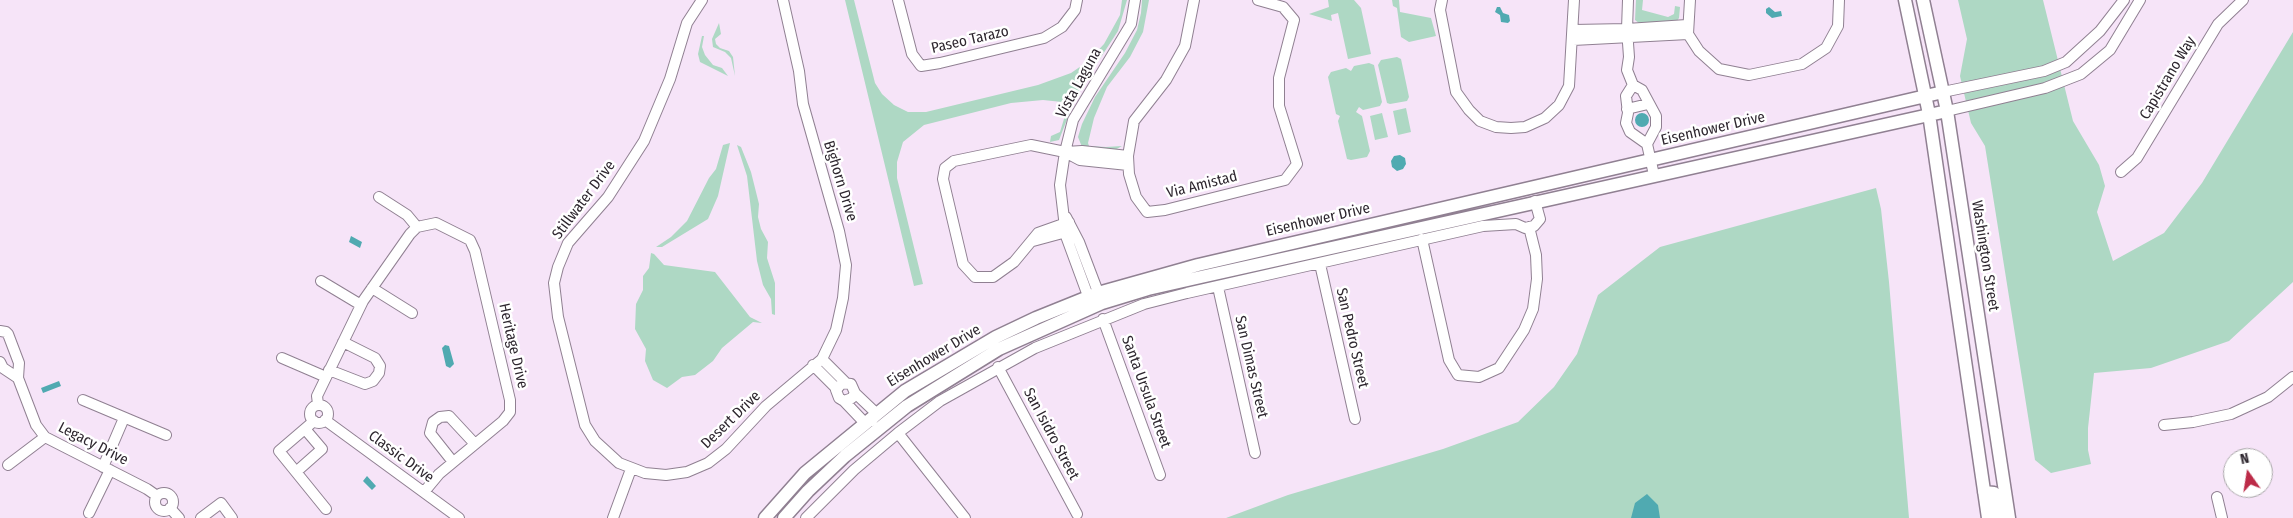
<!DOCTYPE html>
<style>
body{margin:0}
#map{position:relative;width:2293px;height:518px;overflow:hidden;background:#f6e4f8;font-family:"Fira Sans Condensed",sans-serif}
canvas{display:block}
.north{position:absolute;left:2223px;top:448px;width:50px;height:50px;box-sizing:border-box;background:#fff;border:1px solid #aba8ab;border-radius:50%;rotate:347deg;font-size:14px;font-weight:700;line-height:20px;text-align:center;color:#2d262e}
.north::after{content:'';display:block;margin:auto;width:18px;height:22px;background:#bc2b48;clip-path:polygon(50% 0,100% 100%,50% 72%,0 100%)}
</style>
<div id="map">
<canvas width="2293" height="518"></canvas>
<div class="north">N</div>
</div>
<script>
const context = document.querySelector('canvas').getContext('2d');
context.lineJoin = 'round';
function paint(path, color) {
  context.fillStyle = color;
  context.fill(path, 'evenodd');
}
function shape(rows) {
  const path = new Path2D();
  for (const r of rows) {
    if (r.length === 3) {
      path.moveTo(r[0] + r[2], r[1]);
      path.arc(r[0], r[1], r[2], 0, 2 * Math.PI);
      continue;
    }
    path.moveTo(r[0], r[1]);
    for (let i = 2; i < r.length; i += 2) path.lineTo(r[i], r[i + 1]);
  }
  return path;
}
function trace(path, color, width, dash) {
  context.strokeStyle = color;
  context.lineWidth = width;
  context.lineCap = dash ? 'butt' : 'round';
  context.setLineDash(dash || []);
  context.stroke(path);
}
function write(font, color, halo, rows, align = 'center') {
  context.font = font + ' "Fira Sans Condensed",sans-serif';
  context.lineWidth = 5;
  context.setLineDash([]);
  context.textBaseline = 'middle';
  context.strokeStyle = halo;
  context.fillStyle = color;
  for (const [text, x, y, turn = 0] of rows) {
    context.save();
    context.translate(x, y);
    context.rotate((+turn || 0) * Math.PI / 180);
    context.textAlign = isNaN(turn) ? turn : align;
    if (halo) context.strokeText(text, 0, 0);
    context.fillText(text, 0, 0);
    context.restore();
  }
}
paint(shape([
 [845,0,854,0,875,83,882,94,894,105,908,112,926,112,1038,85,1071,73,1087,62,1104,44,1120,15,1122,0,1127,0,1118,31,1077,94,1059,140,1050,142,1051,136,1060,132,1067,109,1062,102,1043,100,1011,103,924,125,903,142,897,162,897,178,923,284,914,286],
 [1142,0,1149,0,1143,32,1130,57,1107,87,1094,118,1088,143,1089,146,1106,147,1122,146,1113,151,1082,147,1078,137,1082,124,1095,97,1125,53,1137,30,1141,13],
 [1328,0,1354,0,1361,8,1371,54,1348,59,1338,13,1331,15,1332,21,1309,14,1329,7],
 [1392,0,1399,0,1400,12,1431,18,1436,36,1409,42,1401,37,1397,8,1393,6],
 [1636,0,1643,0,1642,10,1668,17,1674,14,1675,6,1680,7,1679,18,1677,21,1640,24,1635,20],
 [1958,0,2043,0,2073,121,2099,165,2105,186,2097,212,2113,261,2164,233,2202,183,2293,32,2293,282,2229,341,2151,368,2094,373,2088,428,2088,450,2091,464,2051,473,2035,460,1985,146,1971,123,1960,76,1967,39],
 [719,23,721,34,715,39,716,44,720,48,729,51,733,57,735,76,731,58,725,52,713,47,712,39],
 [702,36,704,36,702,47,705,55,713,65,722,68,728,76,700,62,698,54],
 [1397,57,1401,59,1409,97,1407,101,1390,104,1387,103,1378,65,1381,60],
 [1369,63,1374,65,1382,102,1380,106,1363,110,1359,107,1356,112,1362,116,1370,151,1367,157,1351,160,1347,159,1338,121,1340,116,1336,114,1328,77,1331,72,1346,68,1351,71,1354,66],
 [1406,108,1411,132,1398,135,1393,111],
 [1382,113,1388,137,1375,140,1370,116],
 [730,143,718,196,708,219,662,247,656,247,671,237,687,221,709,178,716,169,723,145],
 [737,145,741,147,751,172,759,204,758,217,761,229,768,242,767,258,775,283,775,315,772,314,771,299,763,285,757,261,747,176],
 [1876,188,1881,209,1889,282,1909,518,1226,518,1288,495,1443,449,1518,422,1554,387,1577,354,1598,295,1660,247],
 [651,253,654,254,664,265,715,272,750,317,762,323,753,322,722,348,713,361,695,375,682,377,667,388,653,380,645,361,646,349,635,329,636,304,643,290,643,276,649,268]
]), '#aed8c4');
paint(shape([
 [1497,7,1500,7,1503,13,1509,15,1510,21,1508,23,1501,22,1500,15,1495,12],
 [1769,7,1775,12,1781,11,1782,16,1772,18,1766,13,1766,9],
 [1642,120,7],
 [1400,155,1405,158,1406,164,1403,169,1397,171,1392,167,1391,161,1394,156],
 [351,236,362,242,360,248,349,242],
 [445,345,449,346,454,364,450,368,446,366,442,348],
 [59,381,61,386,43,393,41,388],
 [367,476,376,486,372,490,363,481],
 [1647,494,1658,505,1660,518,1631,518,1635,503]
]), '#50aab1');
const minor = shape([
 [702,0,687,23,670,79,644,141,608,197,568,243,558,267,554,283,558,317,585,425,595,441,619,463,645,473,666,475,687,472,708,463,726,449,766,406,822,359,836,330,843,298,846,265,839,231,803,104,799,71,783,0],
 [898,0,912,54,921,66,940,63,1044,38,1062,27,1075,10,1077,0],
 [1194,0,1185,46,1166,80,1134,121,1128,156,1129,174,1136,197,1147,212,1165,210,1285,180,1297,164,1279,106,1279,78,1294,20,1283,7,1258,0],
 [1442,0,1440,10,1456,92,1469,110,1480,121,1496,127,1511,128,1525,127,1545,118,1559,105,1569,86,1574,0],
 [1628,0,1627,29,1629,57,1627,70,1633,85],
 [1690,0,1688,34,1699,51,1719,69,1749,75,1802,64,1826,48,1838,26,1839,0],
 [1573,30,1627,29,1687,25],
 [1573,40,1688,34],
 [1943,92,2044,71,2066,62,2100,31,2124,0],
 [1627,109,1648,104],
 [1947,111,2045,88,2081,74,2110,50,2140,0],
 [1647,144,1656,127,1656,116,1642,90,1633,85,1626,96,1628,113,1626,123,1630,132,1647,144,1654,175],
 [1066,152,1082,151,1128,156],
 [2121,172,2137,158,2218,24,2243,0],
 [379,197,407,215,417,227],
 [1066,217,1079,242,1101,300],
 [1069,222,1038,233,1014,262,993,277,975,277,963,264,943,179,945,168,954,161,1031,145,1065,152,1080,160,1128,165],
 [1422,239,1449,360,1458,375,1479,377,1499,368,1524,330,1533,309,1537,279,1536,255,1529,227],
 [1033,241,1070,231],
 [1320,264,1355,419],
 [321,281,361,305],
 [1218,287,1255,453],
 [372,288,412,313],
 [1091,304,1066,236,1060,185,1065,152,1073,120,1131,24,1135,0],
 [1103,319,1160,475],
 [0,331,6,332,8,334,19,363,18,378,36,425,45,437,147,489,157,496],
 [282,358,326,377],
 [822,359,845,382],
 [0,362,3,368,18,378],
 [813,365,837,389],
 [998,367,1077,514],
 [329,370,365,384,373,381,379,373,380,366,375,358,343,342],
 [855,393,852,398,844,401,839,398,836,390,842,383,851,384,855,393,876,413,872,421],
 [83,400,166,435],
 [844,401,864,422],
 [318,404,317,396,363,301,410,234,417,227,436,223,470,240,475,251,510,400,510,412,503,421,439,474,424,492],
 [319,414,9],
 [325,420,459,518],
 [314,421,279,451,326,509],
 [2164,425,2193,422,2231,414,2268,397,2293,377],
 [898,433,965,518],
 [453,462,430,433,433,422,440,417,449,416,475,444],
 [8,465,45,437],
 [103,467,124,418],
 [296,472,322,449,305,429],
 [164,502,9],
 [2217,497,2222,518],
 [170,508,179,518],
 [89,513,110,470],
 [201,518,221,503,232,518],
 [613,518,631,469],
 [806,518,854,470,898,433,940,401,1035,348,1144,304,1187,293,1483,226,1516,224,1525,228,1534,226,1540,219,1535,201]
]);
const major = shape([
 [1905,0,1929,114,1988,518],
 [1923,0,1947,111,2009,518],
 [1984,492,1994,493,1996,496,1999,518],
 [765,518,805,473,905,391,996,337,1036,318,1098,293,1198,265,1943,92],
 [784,518,808,491,845,456,907,406,999,349,1102,303,1148,289,1201,277,1947,111]
]);
trace(minor, '#908092', 12);
trace(major, '#908092', 15);
trace(minor, '#fff', 10);
trace(major, '#fff', 12);
write('15px', '#2d262e', '#fff', [
 ["Paseo Tarazo",970,40,-13],
 ["Capistrano Way",2168,78,-59],
 ["Vista Laguna",1079,83,-61],
 ["Eisenhower Drive",1713,129,-13],
 ["Bighorn Drive",840,181,73],
 ["Via Amistad",1202,185,-14],
 ["Stillwater Drive",584,200,-53],
 ["Eisenhower Drive",1318,220,-13],
 ["Washington Street",1985,256,81],
 ["San Pedro Street",1352,338,77],
 ["Heritage Drive",513,346,77],
 ["Eisenhower Drive",934,356,-31],
 ["San Dimas Street",1251,367,77],
 ["Santa Ursula Street",1146,392,70],
 ["Desert Drive",731,420,-44],
 ["San Isidro Street",1051,434,62],
 ["Legacy Drive",93,444,27],
 ["Classic Drive",401,457,36]
]);
</script>
